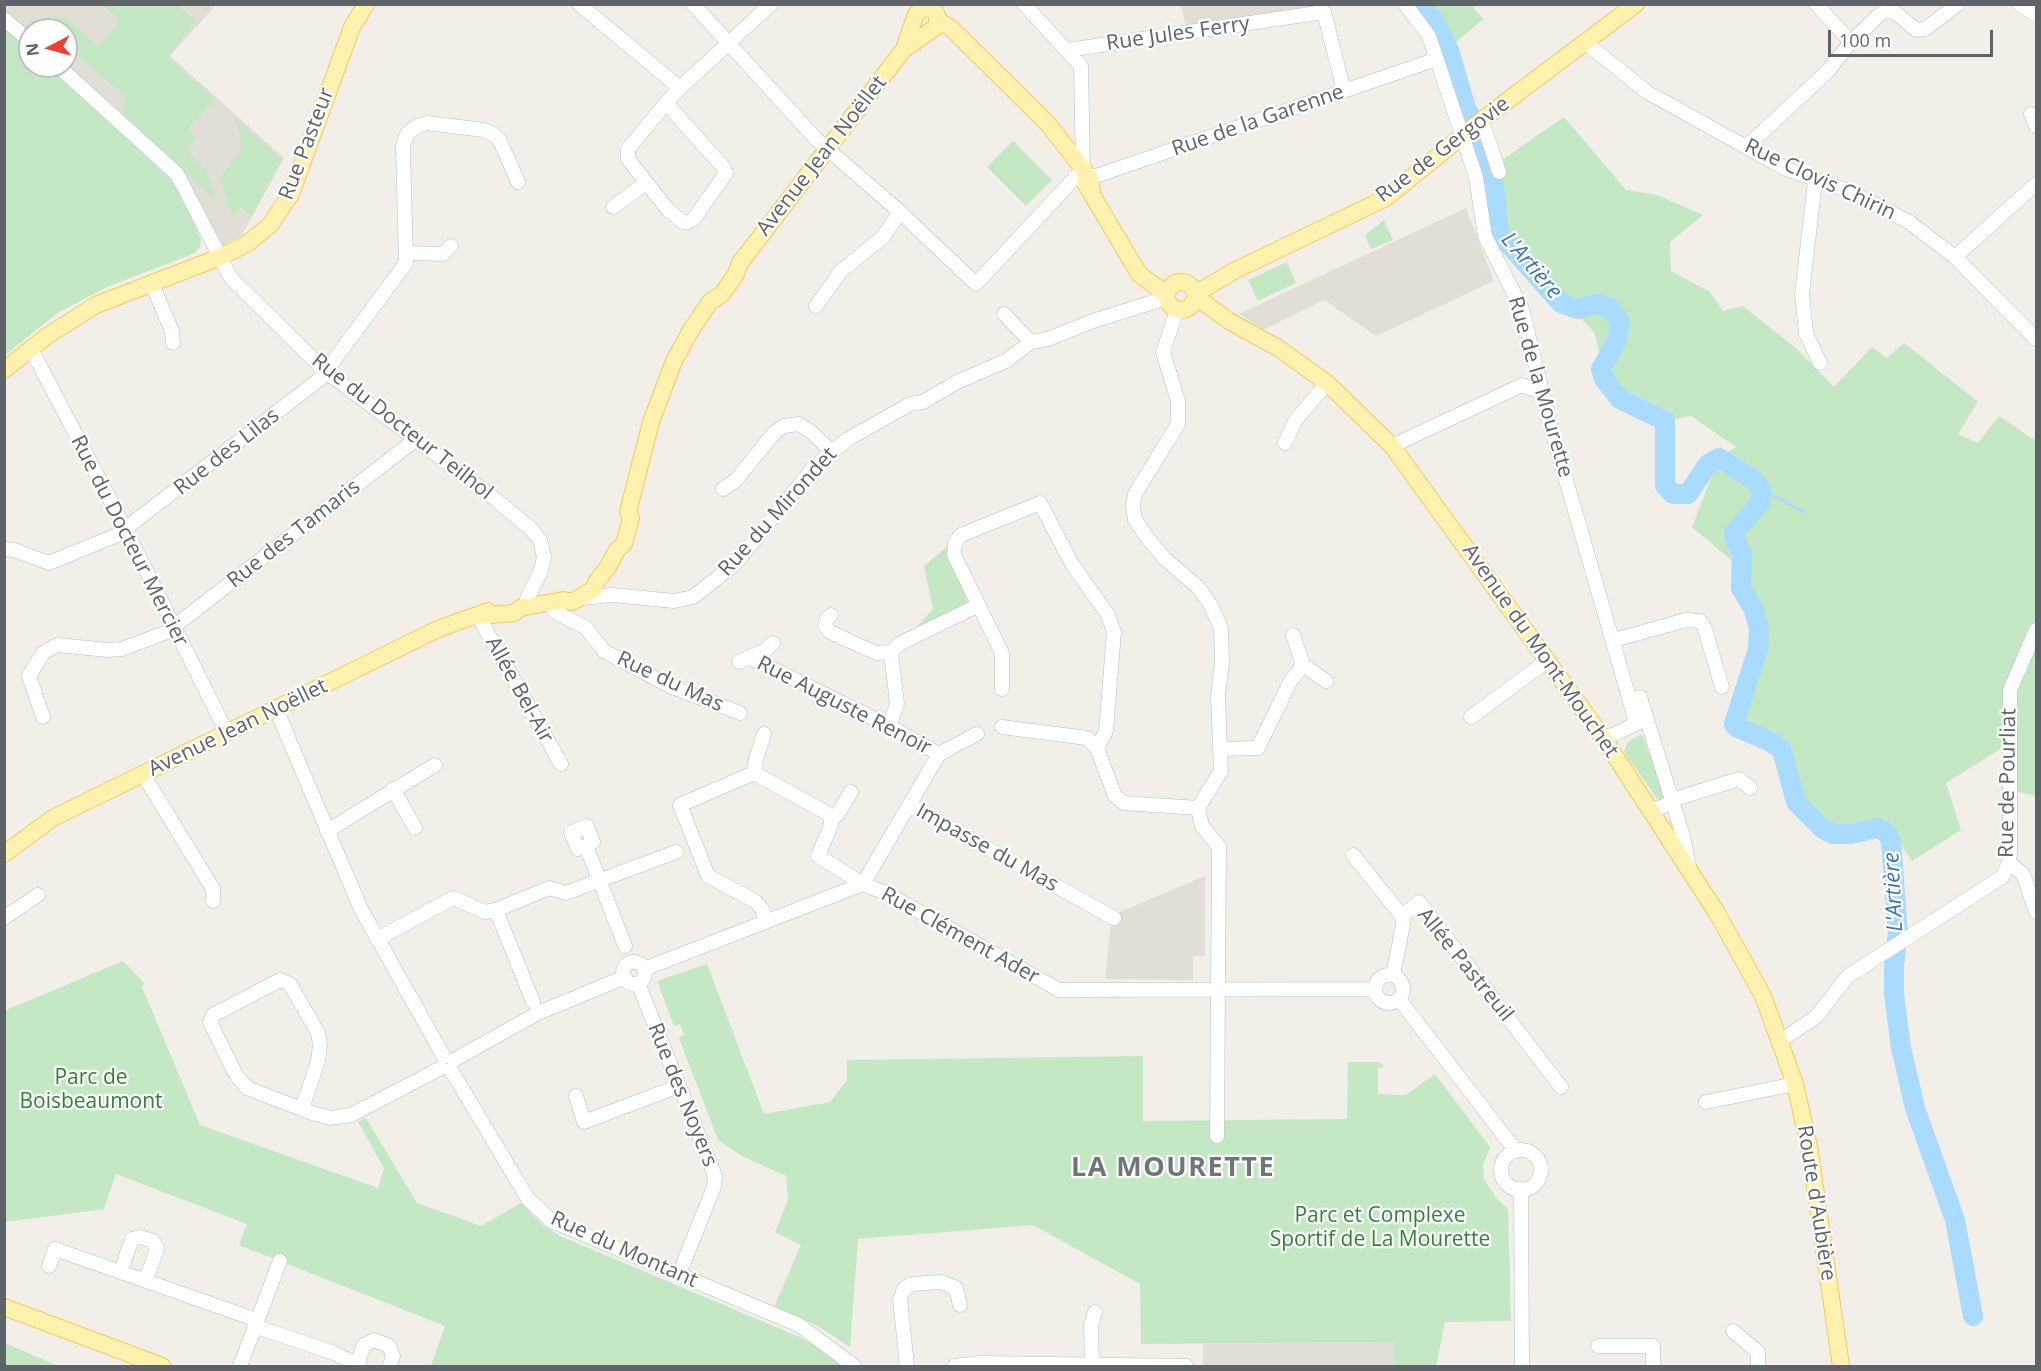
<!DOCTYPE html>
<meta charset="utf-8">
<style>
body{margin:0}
#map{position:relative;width:2041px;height:1371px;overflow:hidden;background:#f1efe7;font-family:"Open Sans",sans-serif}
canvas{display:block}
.frame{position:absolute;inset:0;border:6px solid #5e6368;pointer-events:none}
.north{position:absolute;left:18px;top:18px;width:60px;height:60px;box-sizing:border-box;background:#fff;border:2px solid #bfc1c3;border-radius:50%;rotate:264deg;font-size:16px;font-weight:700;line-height:24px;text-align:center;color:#5e6368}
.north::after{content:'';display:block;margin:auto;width:21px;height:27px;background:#ed3f31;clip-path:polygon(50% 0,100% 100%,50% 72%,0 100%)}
.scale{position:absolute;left:1828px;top:30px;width:165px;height:27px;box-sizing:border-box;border:3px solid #5e6368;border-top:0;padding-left:8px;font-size:18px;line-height:21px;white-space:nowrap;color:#5e6368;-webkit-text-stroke:4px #fff;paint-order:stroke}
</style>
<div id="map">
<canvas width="2041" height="1371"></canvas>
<div class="frame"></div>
<div class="north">N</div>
<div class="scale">100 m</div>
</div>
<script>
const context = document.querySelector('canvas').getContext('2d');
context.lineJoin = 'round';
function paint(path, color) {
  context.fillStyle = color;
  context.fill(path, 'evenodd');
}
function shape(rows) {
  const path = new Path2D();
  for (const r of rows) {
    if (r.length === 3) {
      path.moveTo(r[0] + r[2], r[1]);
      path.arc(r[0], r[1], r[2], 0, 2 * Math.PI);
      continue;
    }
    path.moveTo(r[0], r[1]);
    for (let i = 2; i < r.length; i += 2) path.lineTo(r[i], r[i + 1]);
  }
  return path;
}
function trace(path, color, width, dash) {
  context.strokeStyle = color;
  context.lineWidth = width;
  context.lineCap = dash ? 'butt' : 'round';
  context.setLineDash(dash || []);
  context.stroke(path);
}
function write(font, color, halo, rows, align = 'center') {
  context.font = font + ' "Open Sans",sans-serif';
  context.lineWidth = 4.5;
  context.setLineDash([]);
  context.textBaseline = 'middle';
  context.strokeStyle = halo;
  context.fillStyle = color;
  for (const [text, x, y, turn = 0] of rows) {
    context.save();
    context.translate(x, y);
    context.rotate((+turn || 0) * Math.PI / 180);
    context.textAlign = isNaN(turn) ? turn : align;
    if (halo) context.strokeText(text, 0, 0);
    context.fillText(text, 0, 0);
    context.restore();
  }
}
paint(shape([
 [5,5,216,5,170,56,284,158,242,235,216,249,177,174,66,66,66,30,30,30,30,41,5,19],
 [1181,5,1315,5,1299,10,1186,27],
 [1466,208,1494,281,1376,336,1324,300,1263,330,1239,314],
 [1205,876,1205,956,1193,956,1193,980,1105,979,1111,922,1118,913],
 [1394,1342,1394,1366,1203,1366,1203,1344]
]), '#e1ded5');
paint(shape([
 [103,5,177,5,196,21,167,56,215,99,187,130,196,138,185,150,207,171,216,200,121,114,128,99,66,45,66,30,43,30,46,22,51,24,54,16,68,19,98,47,121,21],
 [1425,5,1471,5,1483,19,1454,44,1458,68,1475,108,1474,117,1458,76,1449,39],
 [4,26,30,49,30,66,49,66,171,179,186,205,201,240,200,247,195,253,107,287,59,312,5,355],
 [235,117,282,160,251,216,241,207,234,214,231,212,220,177,241,150,241,136],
 [1564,117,1626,190,1657,195,1703,215,1670,242,1671,271,1710,292,1723,311,1743,306,1797,349,1834,387,1872,347,1887,358,1904,343,1978,402,1958,434,1978,443,1999,416,2036,441,2036,796,2018,792,2008,744,1946,783,1961,830,1912,861,1884,819,1833,834,1796,802,1782,750,1734,720,1758,649,1754,610,1743,570,1692,527,1719,458,1736,447,1691,416,1665,421,1609,387,1594,332,1499,233,1489,169],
 [1013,141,1052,180,1026,206,987,167],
 [1384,220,1393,240,1371,249,1365,235],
 [1287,262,1296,283,1258,301,1248,280],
 [948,546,968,603,912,632,933,609,924,566],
 [1642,734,1649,754,1652,754,1665,796,1659,801,1624,752,1628,742],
 [123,961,144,983,142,987,200,1125,378,1188,384,1168,358,1122,366,1118,417,1203,481,1226,521,1203,543,1225,560,1236,802,1338,827,1353,841,1366,431,1366,445,1326,239,1245,247,1224,116,1174,104,1209,5,1222,4,1011],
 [707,964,764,1114,830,1102,847,1080,847,1060,1143,1056,1143,1121,1347,1119,1348,1062,1380,1062,1385,1067,1378,1068,1378,1094,1406,1095,1435,1074,1490,1147,1483,1164,1484,1179,1497,1199,1508,1209,1511,1321,1445,1322,1436,1366,1394,1366,1394,1342,1141,1344,1140,1284,1033,1225,858,1239,850,1347,816,1325,774,1307,801,1245,775,1232,788,1200,786,1176,742,1156,718,1140,679,1038,684,1035,680,1024,674,1026,657,981],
 [5,1343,58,1366,5,1366]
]), '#c4e8c4');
trace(shape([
 [1762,490,1804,512]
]), '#a9daff', 3);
trace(shape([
 [1420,4,1437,25,1449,50,1466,108,1480,136,1494,185,1499,233,1561,303,1577,309,1597,304,1608,307,1618,318,1620,323,1617,340,1601,369,1604,379,1620,399,1665,421,1665,486,1673,494,1688,494,1708,464,1719,458,1754,480,1761,489,1760,503,1734,533,1737,545,1742,552,1741,588,1754,610,1759,629,1758,649,1734,724,1736,727,1769,741,1782,750,1796,802,1823,829,1833,834,1850,834,1877,828,1886,832,1891,841,1898,934,1894,964,1894,994,1901,1048,1915,1108,1955,1220,1973,1316]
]), '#a9daff', 20);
const minor = shape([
 [579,4,680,88],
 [693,4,816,139,900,212,976,284,1083,169,1081,66,1024,4],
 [1405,4,1429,36,1476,177,1485,236,1522,309,1549,421,1636,722],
 [1816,4,1851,42],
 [2019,4,2036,15],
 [4,19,30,41],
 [1586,43,1647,92,1746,147,1786,169,1849,191,1909,222,1955,257,2036,339],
 [1068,50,1324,12,1344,91],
 [58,66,177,174,231,278,325,371,495,499,531,529,540,540,544,557,541,571,527,599,530,607],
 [666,103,724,168,726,173,693,220,688,222,683,222,668,210,628,159,628,149,666,103,680,88,771,4],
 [2031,114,2036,126],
 [1482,121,1499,172],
 [1746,147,1828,71,1851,42,1880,14,1888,11,1896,13,1916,30,1925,29,1958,4],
 [1080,175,1090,178,1437,59],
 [1815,181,1802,294,1806,333,1820,363],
 [613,207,646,183],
 [407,253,443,254,451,246],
 [1955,257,2036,184],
 [152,284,172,331,173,343],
 [816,306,841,271,883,237,900,212],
 [1177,310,1163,352,1178,401,1178,424,1135,494,1133,505,1135,520,1146,536,1164,558,1199,588,1210,604,1221,628,1222,662,1218,696,1221,771,1198,808,1202,826,1219,847,1217,1136],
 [1004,314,1031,342],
 [31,349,126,530,227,733],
 [1285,443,1295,421,1327,383],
 [1392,446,1522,385,1542,393],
 [723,489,736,480,774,433,784,426,798,424,810,431,831,451],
 [4,549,14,550,49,563,117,535,320,379,406,263,403,146,407,134,417,126,427,123,484,130,493,134,500,141,518,182],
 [581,598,612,595,674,601,693,597,735,564,814,467,848,439,910,404,923,402,957,382,1006,361,1031,342,1048,339,1093,321,1166,298],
 [551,602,554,611,586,628,604,651,672,687,740,713],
 [831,615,826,620,825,626,830,632,876,653,891,652],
 [478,616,561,764],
 [1293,635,1303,665,1326,681],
 [1614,640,1686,620,1700,621,1704,626,1722,687],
 [749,657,889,726,939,754],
 [739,662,764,651,773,643],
 [1002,689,1002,653,954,555,955,543,961,535,1040,503,1072,564,1108,615,1114,632,1106,731,1097,748],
 [1640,697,1683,836,1689,866],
 [276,709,361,909,444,1057],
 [43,717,29,676,43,653,57,645,108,650,122,649,167,632,415,440],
 [1471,717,1548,660],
 [889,726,897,704,891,652,899,644,979,605],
 [1002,727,1087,738,1097,748,1115,796,1124,803,1198,808],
 [1604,739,1644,720],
 [1220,749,1258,748,1290,682,1303,665],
 [754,773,756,759,764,734],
 [143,774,213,889,213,901],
 [393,789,415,828],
 [909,805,1114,918],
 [1647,806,1655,809,1662,807,1678,798,1739,779,1750,788],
 [831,819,837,815,851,792],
 [327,831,435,765],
 [586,846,593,842,587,826,571,833,578,849,586,846,625,946],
 [1353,855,1402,916],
 [2009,863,2023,874,2036,912],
 [863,884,939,754,977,734],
 [496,910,533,1002],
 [4,918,38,895],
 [765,921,762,909,755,901,708,876,680,805,754,773,827,813,831,819,831,825,818,856,863,884,888,894,1059,990,1374,989],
 [377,939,453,898,485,912,496,910,549,888,566,893,676,852],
 [634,973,11],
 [644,969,863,884],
 [1389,989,14],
 [1393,975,1403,925,1402,916,1419,902,1561,1087],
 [638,983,715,1176,714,1187,679,1274],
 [1399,999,1516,1151],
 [1780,1041,1816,1017,1848,976,2002,877,2009,863,2010,850,2010,690,2036,630],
 [454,1060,538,1013,625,977],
 [451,1070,528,1199,552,1221,799,1325,854,1366],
 [576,1096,584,1122,679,1086],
 [1706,1102,1795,1084],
 [302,1109,318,1061,320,1045,318,1033,290,984,280,980,213,1015,210,1022,236,1075,247,1088,312,1113,330,1118,351,1115,441,1068],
 [1521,1170,20],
 [1521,1189,1522,1366],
 [49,1266,55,1249,257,1320],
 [121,1270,132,1239,140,1237,153,1241,157,1249,146,1279],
 [254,1326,334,1353,360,1366],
 [1733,1331,1758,1352,1758,1366],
 [1598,1346,1653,1346,1653,1366],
 [357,1364,364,1345,374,1340,389,1346,393,1356,390,1366],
 [1092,1364,1091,1325,1095,1312],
 [240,1366,280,1261],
 [907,1366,900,1299,904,1289,912,1284,941,1282,956,1288,960,1305],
 [955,1366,980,1363,1186,1366]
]);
const major = shape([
 [939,21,951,28,1048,124,1090,178,1092,191],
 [1085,183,1139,274,1166,294],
 [1181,296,14],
 [1195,294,1236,270,1386,198,1487,116,1636,4],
 [1195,296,1229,321,1278,348,1327,383,1392,446,1604,739,1717,913,1763,996,1795,1084,1809,1146,1841,1366],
 [4,370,47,336,96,305,220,257,248,243,270,225,291,194,352,27,366,4],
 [478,616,514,613,520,608,563,600,572,602,594,589,596,582,608,567,617,550,624,544,631,518,628,512,651,422,674,361,691,330,710,302,722,294,736,274,740,263,904,49,936,27,938,17,934,10,924,8,916,14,904,49],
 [4,854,53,818,438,629,488,611],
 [4,1307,162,1366]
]);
trace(minor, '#b9bdc1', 15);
trace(major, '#f5c95d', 18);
trace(minor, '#fff', 14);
trace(major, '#fff2ae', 16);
write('21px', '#5e6368', '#fff', [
 ["Rue Jules Ferry",1178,34,-8],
 ["Rue de la Garenne",1258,121,-19],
 ["Rue Pasteur",307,144,-69],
 ["Rue de Gergovie",1443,150,-37],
 ["Avenue Jean Noëllet",822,156,-52],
 ["Rue Clovis Chirin",1820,180,25],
 ["Rue de la Mourette",1540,387,74],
 ["Rue du Docteur Teilhol",402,427,38],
 ["Rue des Lilas",227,452,-38],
 ["Rue du Mirondet",778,512,-48],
 ["Rue des Tamaris",294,534,-38],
 ["Rue du Docteur Mercier",129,541,63],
 ["Avenue du Mont-Mouchet",1540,651,55],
 ["Rue du Mas",670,682,25],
 ["Allée Bel-Air",519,690,61],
 ["Rue Auguste Renoir",844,706,27],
 ["Avenue Jean Noëllet",238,728,-26],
 ["Rue de Pourliat",2008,783,-89],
 ["Impasse du Mas",987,848,29],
 ["Rue Clément Ader",960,936,29],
 ["Allée Pastreuil",1465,965,51],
 ["Rue des Noyers",682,1095,68],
 ["Route d'Aubière",1816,1203,81],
 ["Rue du Montant",624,1250,24]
]);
write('21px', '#328236', '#fff', [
 ["Parc de",91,1078],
 ["Boisbeaumont",91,1102],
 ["Parc et Complexe",1380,1216],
 ["Sportif de La Mourette",1380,1240]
]);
write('italic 22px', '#3f74ac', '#fff', [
 ["L'Artière",1531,266,49],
 ["L'Artière",1894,892,-93]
]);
context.letterSpacing = '1.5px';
write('bold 27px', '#6f757a', '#fff', [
 ["LA MOURETTE",1173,1168]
]);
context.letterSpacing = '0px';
</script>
